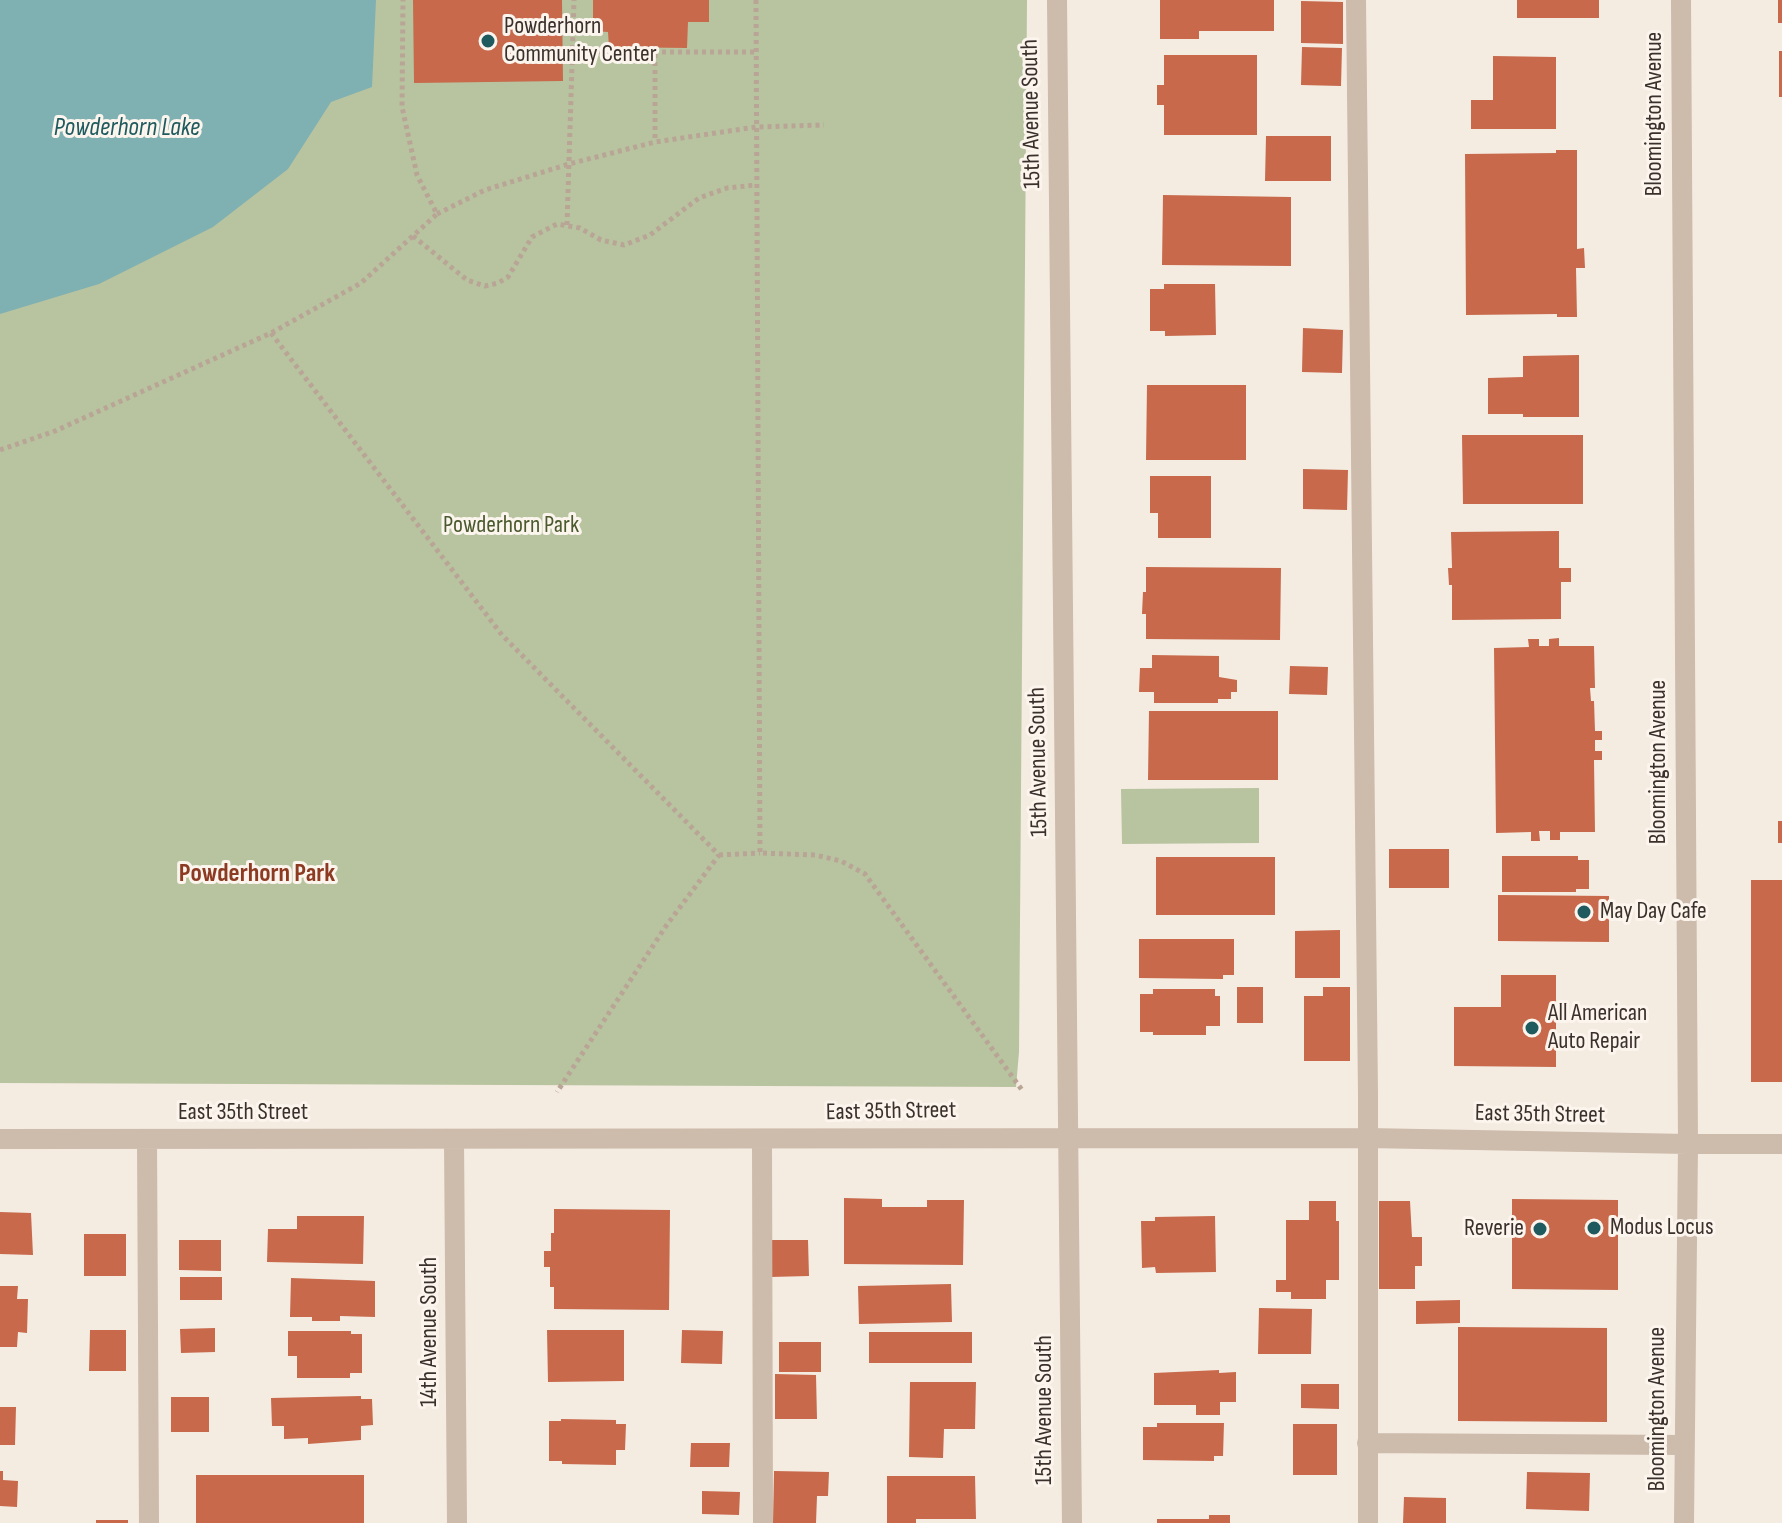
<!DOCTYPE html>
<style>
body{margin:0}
canvas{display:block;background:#f4ebe1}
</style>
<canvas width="1782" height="1523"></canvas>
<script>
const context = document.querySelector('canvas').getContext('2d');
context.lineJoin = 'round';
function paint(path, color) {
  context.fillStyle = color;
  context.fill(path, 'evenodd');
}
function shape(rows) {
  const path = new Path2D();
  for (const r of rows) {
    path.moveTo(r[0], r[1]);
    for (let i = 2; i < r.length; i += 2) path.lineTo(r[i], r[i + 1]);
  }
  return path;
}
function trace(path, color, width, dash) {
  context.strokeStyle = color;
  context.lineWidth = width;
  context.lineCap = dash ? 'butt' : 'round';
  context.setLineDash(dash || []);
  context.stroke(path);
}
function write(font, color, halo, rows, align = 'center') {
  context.font = font + ' "Sofia Sans Condensed",sans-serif';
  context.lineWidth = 6;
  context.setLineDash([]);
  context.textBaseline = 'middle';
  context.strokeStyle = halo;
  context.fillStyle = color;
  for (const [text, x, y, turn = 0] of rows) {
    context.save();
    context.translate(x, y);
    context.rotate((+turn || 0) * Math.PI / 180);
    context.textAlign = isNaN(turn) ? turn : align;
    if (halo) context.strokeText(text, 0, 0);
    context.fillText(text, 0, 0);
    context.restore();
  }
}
paint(shape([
 [0,0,1027,0,1019,1052,1016,1087,0,1083],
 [1259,788,1259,843,1122,844,1121,789]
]), '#b8c4a0');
paint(shape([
 [0,0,376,0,372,87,331,102,288,169,213,227,99,284,0,314]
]), '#7fb0b2');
paint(shape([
 [413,0,562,0,563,81,414,83],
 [593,0,709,0,709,22,688,22,687,48,609,47,608,32,593,31],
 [1160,0,1274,0,1274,31,1199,31,1199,39,1160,39],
 [1517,0,1599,0,1599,18,1517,18],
 [1778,0,1782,0,1782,23,1778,23],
 [1301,1,1343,2,1343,44,1301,43],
 [1302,47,1342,48,1341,86,1301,85],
 [1779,51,1782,51,1782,97,1779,97],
 [1164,55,1257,55,1257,135,1164,135,1164,105,1157,105,1157,85,1164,85],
 [1493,56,1556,57,1556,129,1471,129,1471,100,1493,100],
 [1266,136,1331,136,1331,181,1265,181],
 [1556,150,1577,150,1577,249,1584,248,1585,268,1576,268,1577,317,1557,317,1557,314,1466,315,1465,154,1556,153],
 [1163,195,1291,197,1291,266,1162,265],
 [1164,284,1215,284,1216,335,1165,336,1165,331,1150,331,1150,289,1164,289],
 [1303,328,1343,330,1342,373,1302,372],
 [1579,355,1579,417,1523,417,1523,414,1488,414,1488,378,1523,377,1523,356],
 [1147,385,1246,385,1246,460,1146,460],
 [1462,435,1583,435,1583,504,1463,504],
 [1303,469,1348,470,1347,510,1303,509],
 [1150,476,1211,476,1211,538,1158,538,1158,513,1150,513],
 [1559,531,1559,568,1571,568,1571,582,1561,582,1561,619,1452,620,1452,585,1449,585,1448,568,1452,568,1451,532],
 [1146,567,1281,568,1280,640,1146,639,1146,614,1142,614,1143,592,1146,592],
 [1559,638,1559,646,1594,646,1595,688,1590,688,1591,701,1594,701,1595,731,1602,731,1602,740,1595,740,1595,751,1602,751,1602,760,1594,760,1595,832,1560,832,1560,840,1550,840,1550,831,1539,831,1540,841,1531,841,1531,832,1496,833,1494,648,1529,647,1528,639,1539,639,1539,646,1549,646,1549,639],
 [1152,655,1219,656,1219,677,1237,680,1237,692,1231,692,1231,699,1218,699,1218,703,1154,703,1154,692,1139,692,1140,668,1152,668],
 [1290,666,1328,667,1327,695,1289,694],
 [1149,711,1278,711,1278,780,1148,780],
 [1778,821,1782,821,1782,843,1778,843],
 [1389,849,1449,849,1449,888,1389,888],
 [1502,856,1578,856,1578,860,1589,860,1589,889,1576,889,1576,892,1502,892],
 [1156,857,1275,857,1275,915,1156,915],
 [1751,880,1782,880,1782,1082,1751,1082],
 [1498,895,1609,896,1609,942,1498,941],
 [1340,930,1340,978,1295,978,1295,931],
 [1139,939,1234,939,1234,975,1223,975,1223,979,1139,978],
 [1501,975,1556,975,1556,1067,1454,1066,1454,1007,1501,1007],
 [1237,987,1263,987,1263,1023,1237,1023],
 [1323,987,1350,987,1350,1061,1304,1061,1304,996,1323,996],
 [1153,989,1215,989,1215,996,1220,996,1220,1026,1206,1026,1206,1035,1153,1035,1153,1032,1140,1032,1140,994,1153,994],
 [844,1198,882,1199,882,1207,927,1207,927,1200,964,1200,963,1265,844,1264],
 [1512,1199,1618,1200,1618,1290,1512,1289],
 [1309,1201,1336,1201,1336,1221,1339,1221,1339,1280,1326,1280,1326,1299,1291,1299,1291,1292,1276,1292,1276,1280,1286,1280,1286,1220,1309,1220],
 [1379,1201,1410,1201,1412,1237,1422,1237,1422,1266,1415,1266,1415,1289,1379,1289],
 [554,1209,670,1210,669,1310,554,1309,554,1287,550,1287,550,1267,544,1267,544,1251,551,1251,551,1233,554,1233],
 [0,1212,31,1213,33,1255,0,1254],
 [297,1216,364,1216,363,1264,267,1262,268,1229,297,1229],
 [1215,1216,1216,1272,1156,1273,1155,1267,1142,1268,1141,1221,1155,1221,1155,1217],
 [84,1234,126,1234,126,1276,84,1276],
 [179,1240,221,1240,221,1271,179,1270],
 [769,1240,808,1240,809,1276,770,1277],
 [180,1277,222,1277,222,1300,180,1300],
 [291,1278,375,1281,375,1317,340,1316,340,1321,312,1321,312,1317,290,1317],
 [951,1284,952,1322,859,1324,858,1286],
 [0,1286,18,1286,17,1299,28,1299,27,1333,18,1332,17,1347,0,1347],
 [1460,1300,1460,1323,1416,1324,1416,1301],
 [1259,1308,1312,1309,1311,1354,1258,1354],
 [1458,1327,1607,1328,1607,1422,1458,1421],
 [215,1328,215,1352,181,1353,180,1329],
 [90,1330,126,1330,126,1371,89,1371],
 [547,1330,624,1330,624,1381,548,1382],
 [682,1330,723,1331,722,1364,681,1363],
 [288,1331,351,1331,351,1334,362,1334,362,1373,350,1373,350,1378,297,1378,297,1356,288,1356],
 [869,1332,972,1332,972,1363,869,1363],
 [779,1342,821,1342,821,1372,779,1372],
 [1219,1370,1219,1373,1236,1372,1236,1402,1220,1402,1220,1415,1196,1415,1196,1405,1154,1405,1154,1373],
 [775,1374,816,1375,817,1419,775,1419],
 [910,1382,976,1382,975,1429,944,1429,943,1458,909,1457],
 [1301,1384,1339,1384,1339,1409,1301,1408],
 [361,1396,361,1399,372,1399,373,1425,361,1426,361,1440,308,1444,308,1438,284,1439,284,1426,272,1426,271,1398],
 [171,1397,209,1397,209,1432,171,1432],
 [0,1407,16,1407,15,1445,0,1445],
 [561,1419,616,1420,616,1424,626,1424,625,1450,616,1450,616,1465,562,1464,562,1461,549,1461,549,1421,561,1421],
 [1157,1423,1224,1423,1223,1456,1214,1456,1214,1461,1143,1460,1143,1427,1157,1427],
 [1293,1424,1337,1424,1337,1475,1293,1475],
 [691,1443,730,1443,729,1467,690,1467],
 [0,1471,3,1471,3,1480,18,1481,17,1507,0,1506],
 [774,1471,829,1472,828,1496,817,1496,816,1523,773,1523],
 [1527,1472,1590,1473,1589,1511,1526,1509],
 [196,1475,364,1475,364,1523,196,1523],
 [887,1476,975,1476,976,1519,916,1519,916,1523,887,1523],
 [702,1491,740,1492,739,1515,702,1514],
 [1404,1497,1446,1498,1446,1523,1403,1523],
 [1209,1515,1230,1515,1230,1523,1157,1523,1157,1519,1209,1519],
 [96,1520,128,1520,128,1523,96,1523]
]), '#c8694b');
trace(shape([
 [756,0,760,853,815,855,841,861,865,874,1022,1090],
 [574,52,756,52],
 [655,54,655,142],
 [437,214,485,190,569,164,655,142,756,127,824,125],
 [567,225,574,0],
 [413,236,467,280,485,286,498,283,508,277,532,237,557,224,580,228,601,240,624,245,650,235,699,198,727,188,756,185],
 [271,333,502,635,719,855,666,926,557,1092],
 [0,450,55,431,271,333,361,283,437,214,417,175,402,107,403,0],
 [719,855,760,853]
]), '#b9a596', 5, [4, 4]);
trace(shape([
 [1057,0,1072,1523],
 [1356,0,1368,1095,1368,1523],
 [1681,0,1688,1144,1684,1523],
 [0,1139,1367,1138,1688,1144,1782,1144],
 [147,1139,149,1523],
 [454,1140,457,1523],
 [762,1140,763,1523],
 [1367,1443,1683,1445]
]), '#cdbbac', 20);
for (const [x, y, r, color] of [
 [488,41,8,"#1f5a5e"],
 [1584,912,8,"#1f5a5e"],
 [1532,1028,8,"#1f5a5e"],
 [1594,1228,8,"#1f5a5e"],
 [1540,1229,8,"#1f5a5e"]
]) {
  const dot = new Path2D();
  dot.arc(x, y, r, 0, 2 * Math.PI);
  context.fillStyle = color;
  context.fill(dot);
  trace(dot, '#fbf5ee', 3);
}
write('24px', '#3b302b', '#fbf5ee', [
 ["Powderhorn",504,27],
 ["Community Center",504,55],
 ["May Day Cafe",1600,912],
 ["All American",1548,1014],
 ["Auto Repair",1548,1042],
 ["Modus Locus",1610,1228],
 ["Reverie",1524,1229,"right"]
], 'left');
write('24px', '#3b302b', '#fbf5ee', [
 ["15th Avenue South",1032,114,-91],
 ["Bloomington Avenue",1655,114,-90],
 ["15th Avenue South",1039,762,-91],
 ["Bloomington Avenue",1659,762,-90],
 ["East 35th Street",891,1112,-1],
 ["East 35th Street",243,1113],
 ["East 35th Street",1540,1115,1],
 ["14th Avenue South",430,1332,-90],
 ["Bloomington Avenue",1658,1409,-90],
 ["15th Avenue South",1045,1410,-90]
]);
write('24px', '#4a5a2e', '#fbf5ee', [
 ["Powderhorn Park",511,526]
]);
write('italic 26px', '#1f5a5e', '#fbf5ee', [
 ["Powderhorn Lake",127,128]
]);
write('bold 26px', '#8c3b22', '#fbf5ee', [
 ["Powderhorn Park",257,874]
]);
</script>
